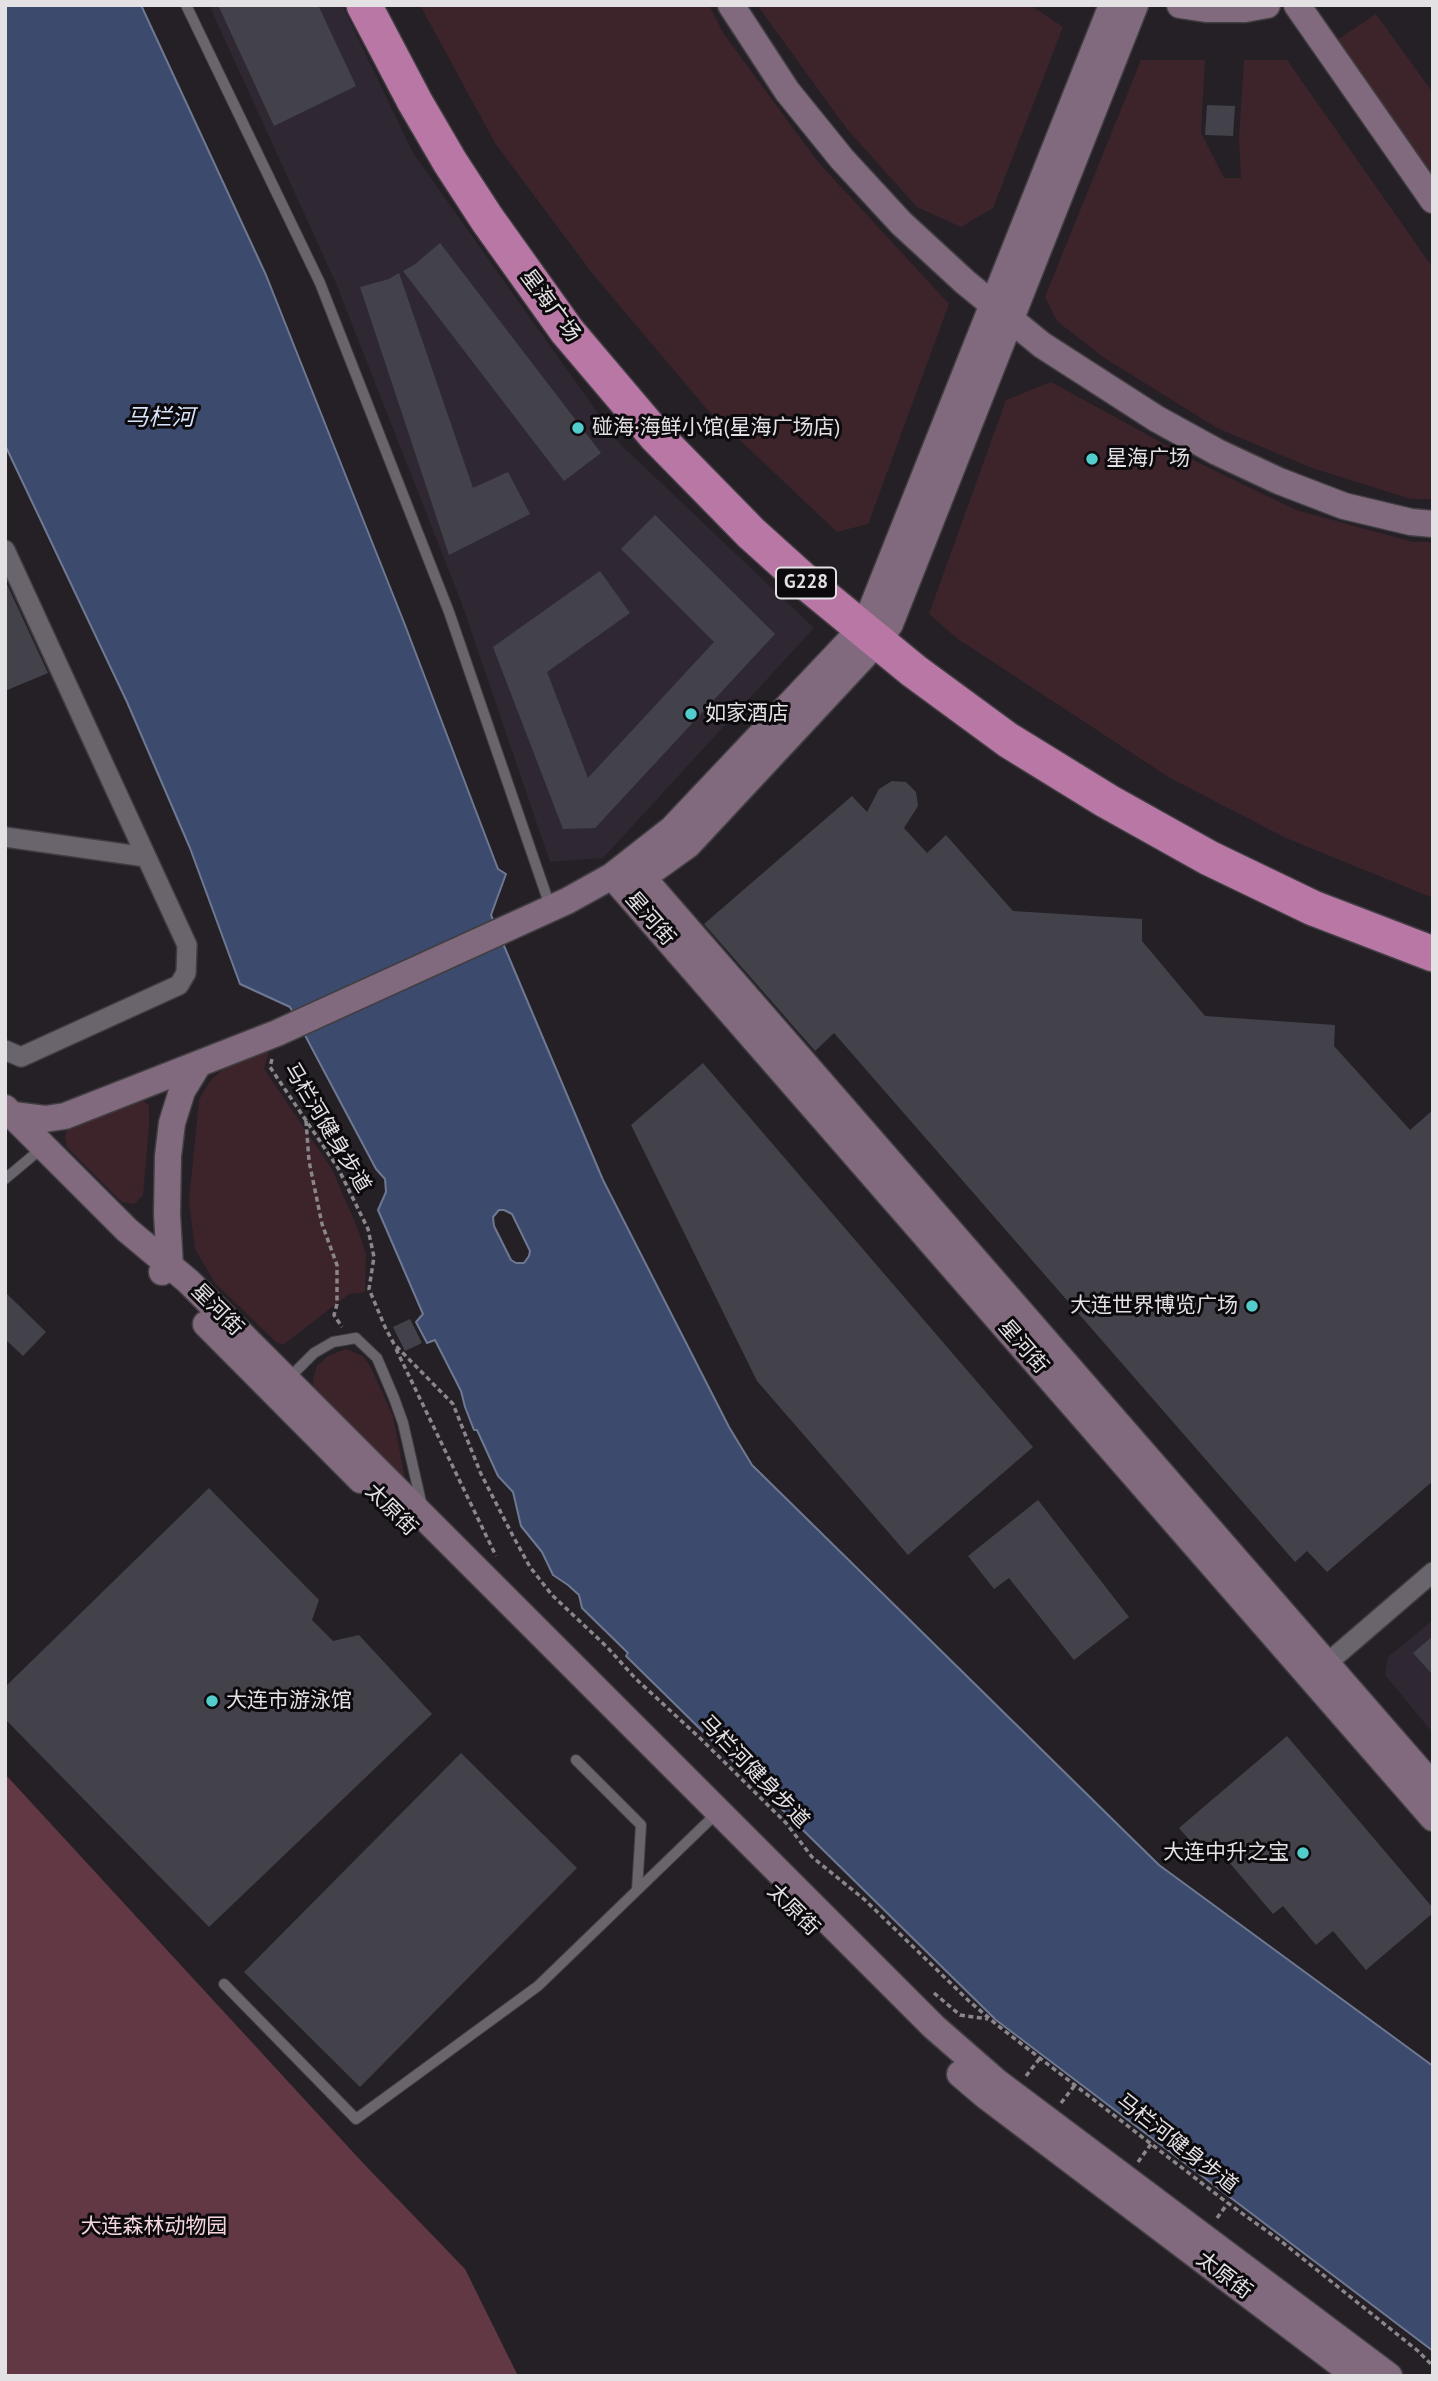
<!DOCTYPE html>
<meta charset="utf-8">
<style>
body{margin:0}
#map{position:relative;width:1438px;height:2381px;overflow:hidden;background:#242026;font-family:"PT Sans",sans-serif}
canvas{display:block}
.frame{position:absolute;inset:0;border:7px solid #e4e1e5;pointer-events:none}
</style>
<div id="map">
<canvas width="1438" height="2381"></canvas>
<div class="frame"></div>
</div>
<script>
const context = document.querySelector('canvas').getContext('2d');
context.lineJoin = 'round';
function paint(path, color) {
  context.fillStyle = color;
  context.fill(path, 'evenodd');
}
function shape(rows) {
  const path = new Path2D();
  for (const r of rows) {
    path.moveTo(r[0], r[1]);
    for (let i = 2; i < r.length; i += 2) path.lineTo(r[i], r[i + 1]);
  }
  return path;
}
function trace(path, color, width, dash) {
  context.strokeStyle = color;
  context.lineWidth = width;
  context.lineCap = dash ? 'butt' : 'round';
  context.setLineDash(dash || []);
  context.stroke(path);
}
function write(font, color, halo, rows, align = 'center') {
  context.font = font + ' "PT Sans","Noto Sans SC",sans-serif';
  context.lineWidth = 6;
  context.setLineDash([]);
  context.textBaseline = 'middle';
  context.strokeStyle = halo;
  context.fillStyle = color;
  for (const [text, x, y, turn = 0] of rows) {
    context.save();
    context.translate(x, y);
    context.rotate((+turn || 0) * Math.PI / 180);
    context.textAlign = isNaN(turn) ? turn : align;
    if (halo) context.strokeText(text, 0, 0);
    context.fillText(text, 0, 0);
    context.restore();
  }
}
paint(shape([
 [209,5,342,5,413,153,619,443,814,628,603,858,550,862,462,604,335,281],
 [1433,1620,1433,1733,1385,1675,1388,1657]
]), '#2f2833');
paint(shape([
 [420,5,709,5,723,33,818,162,949,304,868,524,837,532,705,407,592,273,495,143],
 [757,5,1030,5,1063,27,993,208,961,227,917,207,847,129],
 [1376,14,1433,93,1433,190,1331,44],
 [1141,60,1205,60,1201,133,1224,178,1241,178,1239,138,1244,60,1287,60,1433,268,1433,499,1411,499,1312,468,1217,428,1103,357,1057,321,1045,297],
 [1051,382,1197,462,1296,510,1413,542,1433,542,1433,898,1286,838,1170,778,958,639,929,614,1006,400],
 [271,1044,264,1069,332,1169,357,1227,366,1254,365,1292,349,1294,283,1345,276,1342,215,1283,195,1249,189,1201,199,1100,210,1081,232,1061],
 [138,1098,149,1105,149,1126,143,1195,134,1204,122,1202,67,1147,65,1135,71,1123],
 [346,1349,363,1356,371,1368,393,1416,405,1479,314,1392,313,1379,317,1366,328,1356]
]), '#3d242b');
paint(shape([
 [5,1774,363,2163,465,2269,518,2376,5,2376]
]), '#613844');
const water = shape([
 [5,5,141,5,266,275,405,625,498,869,506,874,491,915,603,1180,729,1427,752,1465,1159,1865,1433,2066,1433,2351,996,2020,626,1656,628,1653,582,1608,579,1595,568,1585,553,1575,542,1552,521,1526,513,1492,498,1476,477,1430,474,1430,465,1407,461,1391,435,1340,427,1343,416,1322,423,1314,378,1210,386,1192,385,1179,376,1169,290,1007,240,984,190,848,127,702,5,445,5,5],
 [499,1210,504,1210,512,1214,530,1251,529,1256,524,1263,516,1263,511,1260,494,1226,493,1217,499,1210]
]);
paint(water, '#3c4b6d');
trace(water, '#6e7891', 2);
paint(shape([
 [218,5,318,5,356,86,274,126],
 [1207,105,1235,106,1233,136,1205,135],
 [440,243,601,453,564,481,403,271,414,265],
 [399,273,473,488,508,472,530,514,449,555,360,287,389,279],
 [655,515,775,634,595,828,563,829,493,647,600,571,630,613,547,672,588,778,714,642,621,549],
 [5,580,48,673,5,691],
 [892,781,906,782,916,792,918,806,904,828,927,853,946,835,1013,911,1142,919,1142,941,1205,1016,1335,1025,1334,1046,1410,1130,1433,1110,1433,1481,1327,1572,1307,1551,1295,1562,834,1033,815,1051,704,924,852,796,867,812,879,789],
 [703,1063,1033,1447,908,1555,757,1381,631,1125],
 [5,1292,46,1332,23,1356,5,1339],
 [410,1319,422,1343,405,1351,393,1327],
 [209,1488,319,1600,312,1620,333,1641,359,1635,432,1714,209,1927,5,1719,5,1687],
 [1038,1500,1129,1617,1074,1660,1009,1578,994,1589,968,1556],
 [1433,1636,1433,1675,1413,1653],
 [1287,1736,1433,1908,1433,1913,1366,1970,1333,1931,1316,1945,1283,1906,1273,1914,1217,1848,1205,1858,1179,1828],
 [461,1753,577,1868,360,2087,244,1972]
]), '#43424a');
const lane = shape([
 [186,5,320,283,449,612,550,906],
 [5,1179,42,1148],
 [289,1378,314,1353,333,1342,356,1338,377,1358,394,1398,403,1423,422,1506],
 [576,1760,641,1825,637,1890],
 [224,1984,356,2119,538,1986,718,1812]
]);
const street = shape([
 [5,550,187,945,186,973,179,985,21,1057,5,1050],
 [5,837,146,857],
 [1317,1672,1433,1572]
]);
const secondary = shape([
 [731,5,787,91,842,159,901,223,965,282,1042,345,1157,419,1217,452,1279,481,1344,506,1411,522,1433,524],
 [1180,5,1206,9,1245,9,1267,5],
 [1297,5,1433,200],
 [630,863,1433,1786],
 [612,876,1433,1818],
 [624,876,642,878,688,845,878,641,890,624,1135,5],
 [5,1108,127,1230,188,1281,934,2027,997,2082,1389,2376],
 [13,1115,45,1119,65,1116,277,1033,567,901,612,876,672,829,862,628,872,608,1112,5],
 [162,1272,170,1266,167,1214,168,1156,172,1123,182,1091,198,1065],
 [206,1324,361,1480],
 [960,2074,987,2097,1356,2376]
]);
const highway = shape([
 [364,5,415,102,450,162,487,219,567,331,656,436,751,533,802,579,914,671,1008,740,1107,801,1209,858,1313,908,1433,954]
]);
trace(lane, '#413e42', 12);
trace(street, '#413e42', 22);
trace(secondary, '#413e42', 29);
trace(highway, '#413e42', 38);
trace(shape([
 [272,1059,270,1067,338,1168,368,1229,374,1257,369,1289,385,1327,394,1344,453,1404,481,1474,513,1536,530,1567,552,1595,607,1647,636,1679,701,1739,786,1823,812,1857,865,1900,969,2001,997,2025,1225,2201,1282,2242,1418,2351,1433,2366],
 [306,1121,309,1161,322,1224,337,1265,337,1304,334,1315,342,1327],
 [396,1349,496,1556],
 [934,1993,960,2015,988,2019],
 [1026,2076,1040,2058],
 [1061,2103,1075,2085],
 [1138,2162,1151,2144],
 [1217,2218,1228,2203]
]), '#8a868b', 3.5, [5, 3.5]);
trace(lane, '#6a656c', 10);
trace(street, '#6a656c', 19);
trace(secondary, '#816a7d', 26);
trace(highway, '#b877a5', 35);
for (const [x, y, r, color] of [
 [578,428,7,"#52cdcc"],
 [1092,459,7,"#52cdcc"],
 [691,714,7,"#52cdcc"],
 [1252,1306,7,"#52cdcc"],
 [212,1701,7,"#52cdcc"],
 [1303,1853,7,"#52cdcc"]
]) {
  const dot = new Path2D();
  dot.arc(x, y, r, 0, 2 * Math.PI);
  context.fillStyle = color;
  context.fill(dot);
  trace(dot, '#0c0a0d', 2.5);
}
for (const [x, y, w] of [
 [806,583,60]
]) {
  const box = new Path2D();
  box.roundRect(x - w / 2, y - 15.5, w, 31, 5);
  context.fillStyle = '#0c0a0d';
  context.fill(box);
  trace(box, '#e4e1e5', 2);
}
write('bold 19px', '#e4e1e5', null, [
 ["G228",806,583]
]);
write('21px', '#e4e1e5', '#0c0a0d', [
 ["星海广场",550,306,53],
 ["星河街",650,919,49],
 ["马栏河健身步道",327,1128,59],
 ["星河街",217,1310,45],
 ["星河街",1023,1347,49],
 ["太原街",391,1510,45],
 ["马栏河健身步道",754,1772,46],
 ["太原街",793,1910,45],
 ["马栏河健身步道",1177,2144,38],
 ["太原街",1224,2276,37]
]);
write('21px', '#e4e1e5', '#0c0a0d', [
 ["碰海·海鲜小馆(星海广场店)",592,428],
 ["星海广场",1106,459],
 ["如家酒店",705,714],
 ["大连世界博览广场",1238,1306,"right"],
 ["大连市游泳馆",226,1701],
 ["大连中升之宝",1289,1853,"right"]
], 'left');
write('21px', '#f5d6dd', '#0c0a0d', [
 ["大连森林动物园",154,2227]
]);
write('italic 23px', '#d8e3fc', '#0c0a0d', [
 ["马栏河",160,418]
]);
</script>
